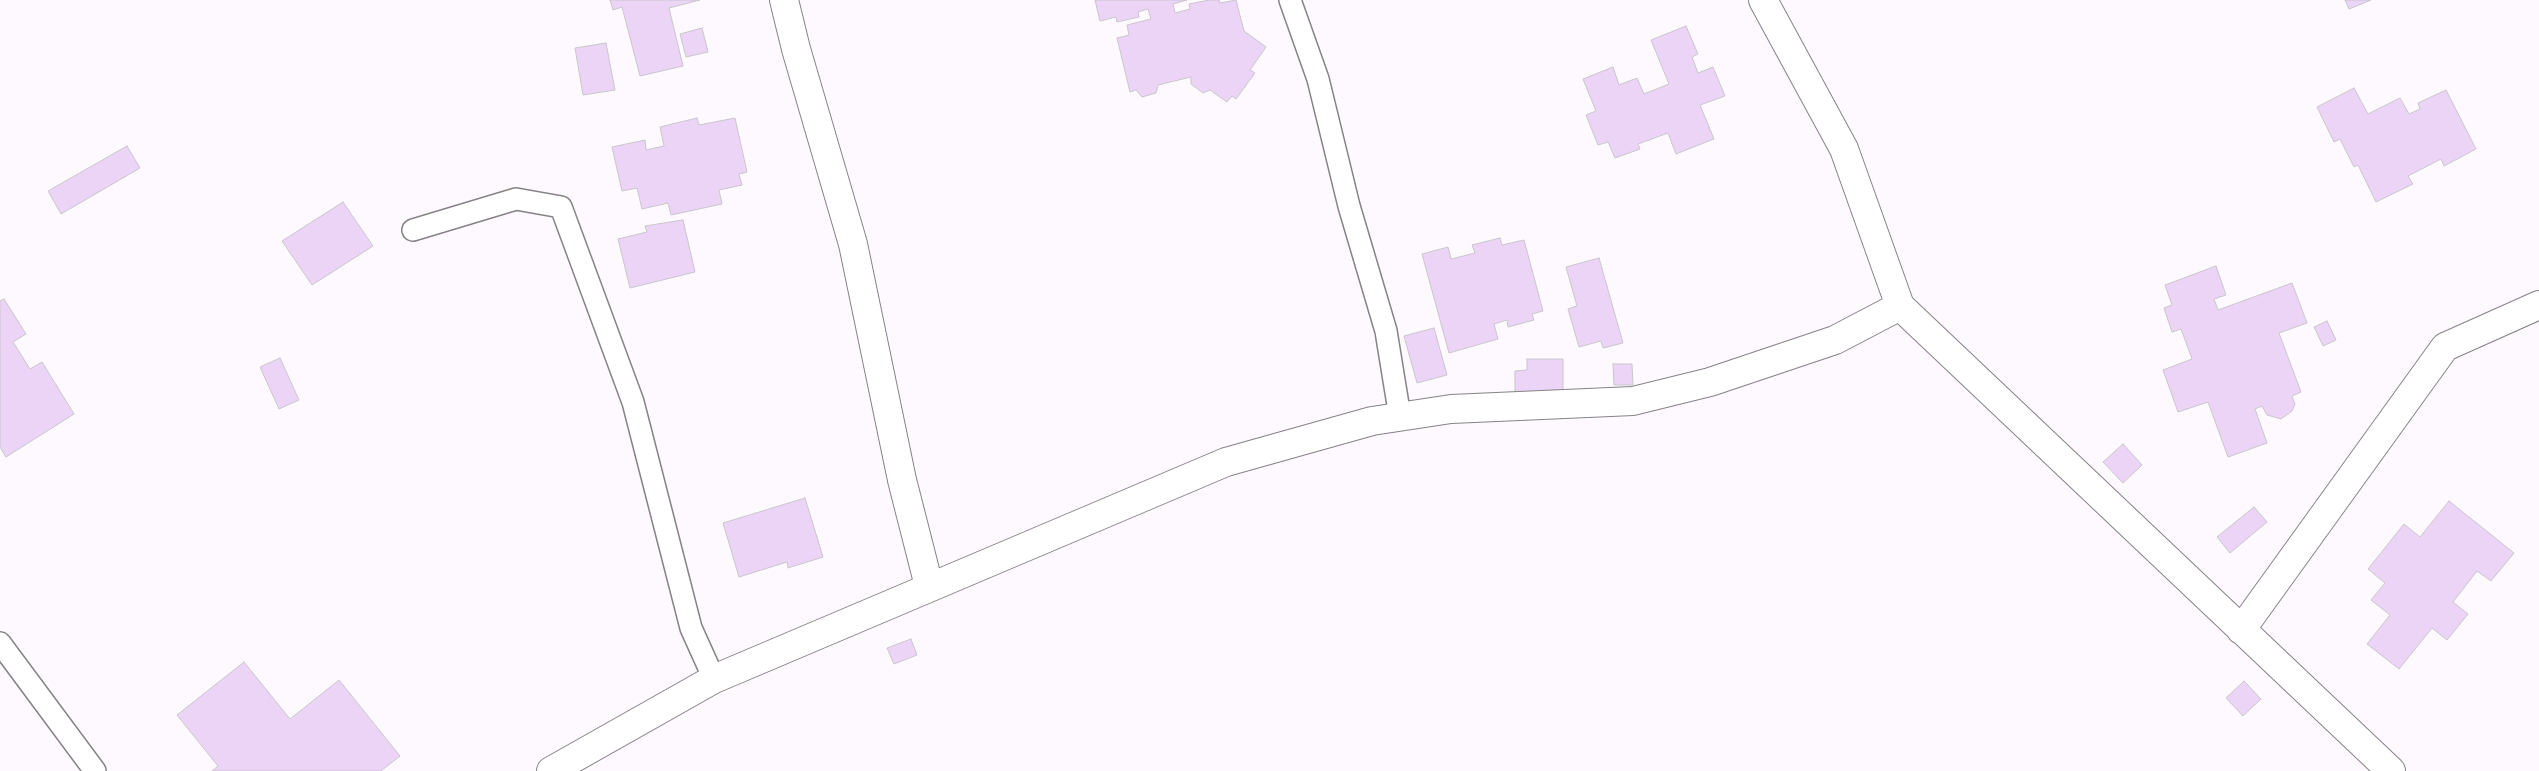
<!DOCTYPE html>
<style>
body{margin:0}
canvas{display:block;background:#fdf9fe}
</style>
<canvas width="2539" height="771"></canvas>
<script>
const context = document.querySelector('canvas').getContext('2d');
context.lineJoin = 'round';
function paint(path, color) {
  context.fillStyle = color;
  context.fill(path, 'evenodd');
}
function shape(rows) {
  const path = new Path2D();
  for (const r of rows) {
    path.moveTo(r[0], r[1]);
    for (let i = 2; i < r.length; i += 2) path.lineTo(r[i], r[i + 1]);
  }
  return path;
}
function trace(path, color, width, dash) {
  context.strokeStyle = color;
  context.lineWidth = width;
  context.lineCap = dash ? 'butt' : 'round';
  context.setLineDash(dash || []);
  context.stroke(path);
}
const building = shape([
 [610,0,700,0,669,8,683,66,640,76,622,7,613,10,610,0],
 [1095,0,1187,0,1173,4,1175,13,1190,9,1189,4,1209,0,1219,0,1220,3,1236,0,1244,31,1266,47,1250,70,1255,73,1236,99,1232,96,1227,102,1210,90,1203,93,1191,84,1191,77,1158,85,1156,93,1142,97,1136,90,1130,92,1117,38,1129,35,1127,25,1151,19,1148,9,1138,12,1139,17,1117,22,1116,17,1100,21,1095,0],
 [2345,0,2371,0,2349,9,2345,0],
 [1686,26,1698,54,1692,57,1698,73,1713,67,1725,96,1700,105,1714,139,1676,154,1668,133,1638,144,1640,149,1615,158,1608,142,1598,145,1586,115,1596,111,1583,79,1613,67,1619,85,1637,78,1644,94,1669,84,1651,40,1686,26],
 [702,28,708,52,686,57,680,34,702,28],
 [606,43,615,90,583,95,575,48,606,43],
 [2354,88,2368,114,2400,98,2409,114,2420,109,2418,103,2446,90,2476,149,2444,166,2441,159,2408,176,2413,184,2376,202,2358,165,2354,167,2340,139,2334,142,2317,107,2354,88],
 [697,118,699,125,735,118,747,172,739,174,742,185,719,190,722,204,671,215,668,203,642,209,637,188,622,191,612,147,645,140,646,150,664,146,660,127,697,118],
 [127,146,140,168,61,214,48,191,127,146],
 [343,202,373,246,312,285,282,241,343,202],
 [683,220,695,272,630,288,618,239,647,232,645,226,683,220],
 [1500,238,1502,245,1524,240,1543,311,1532,314,1534,320,1508,327,1507,320,1494,324,1498,339,1449,353,1422,254,1448,247,1451,259,1475,253,1472,245,1500,238],
 [1599,258,1623,343,1603,348,1601,341,1579,347,1568,309,1577,306,1566,267,1599,258],
 [2216,266,2226,295,2214,299,2218,310,2292,283,2307,323,2279,333,2301,392,2292,396,2295,404,2292,411,2281,419,2267,415,2262,406,2255,409,2267,443,2228,457,2208,402,2178,412,2163,370,2192,359,2181,329,2172,332,2164,308,2172,305,2165,285,2216,266],
 [4,299,26,334,13,342,30,369,42,362,74,414,6,457,0,447,0,301,4,299],
 [2327,321,2336,340,2323,346,2314,327,2327,321],
 [1434,328,1447,375,1417,383,1404,336,1434,328],
 [280,358,299,400,279,409,260,367,280,358],
 [1527,359,1563,359,1563,393,1515,394,1515,371,1527,370,1527,359],
 [1613,364,1632,364,1633,385,1614,385,1613,364],
 [2123,444,2142,465,2123,483,2103,462,2123,444],
 [805,498,823,557,788,568,787,562,739,577,723,523,805,498],
 [2449,501,2514,553,2491,581,2477,571,2453,602,2468,614,2447,640,2432,628,2399,669,2367,644,2390,615,2371,600,2385,583,2368,569,2404,524,2420,537,2449,501],
 [2254,507,2267,522,2230,553,2217,537,2254,507],
 [911,639,917,655,894,664,887,648,911,639],
 [244,662,290,719,339,680,400,756,381,771,212,771,218,766,177,715,244,662],
 [2244,681,2261,699,2243,716,2226,698,2244,681]
]);
paint(building, '#ebd4f6');
trace(building, '#c9c6cb', 1);
const lane = shape([
 [1290,0,1318,79,1349,206,1386,331,1400,417],
 [413,230,516,199,561,207,633,402,691,628,714,679],
 [0,643,95,771]
]);
const street = shape([
 [784,0,796,49,853,244,902,480,929,586],
 [1763,0,1844,149,1900,306,2391,771],
 [2241,630,2445,347,2539,305],
 [551,771,714,679,1226,462,1372,421,1451,409,1633,401,1710,382,1835,340,1900,306]
]);
trace(lane, '#868387', 24);
trace(street, '#868387', 30);
trace(lane, '#fff', 21);
trace(street, '#fff', 28);
</script>
